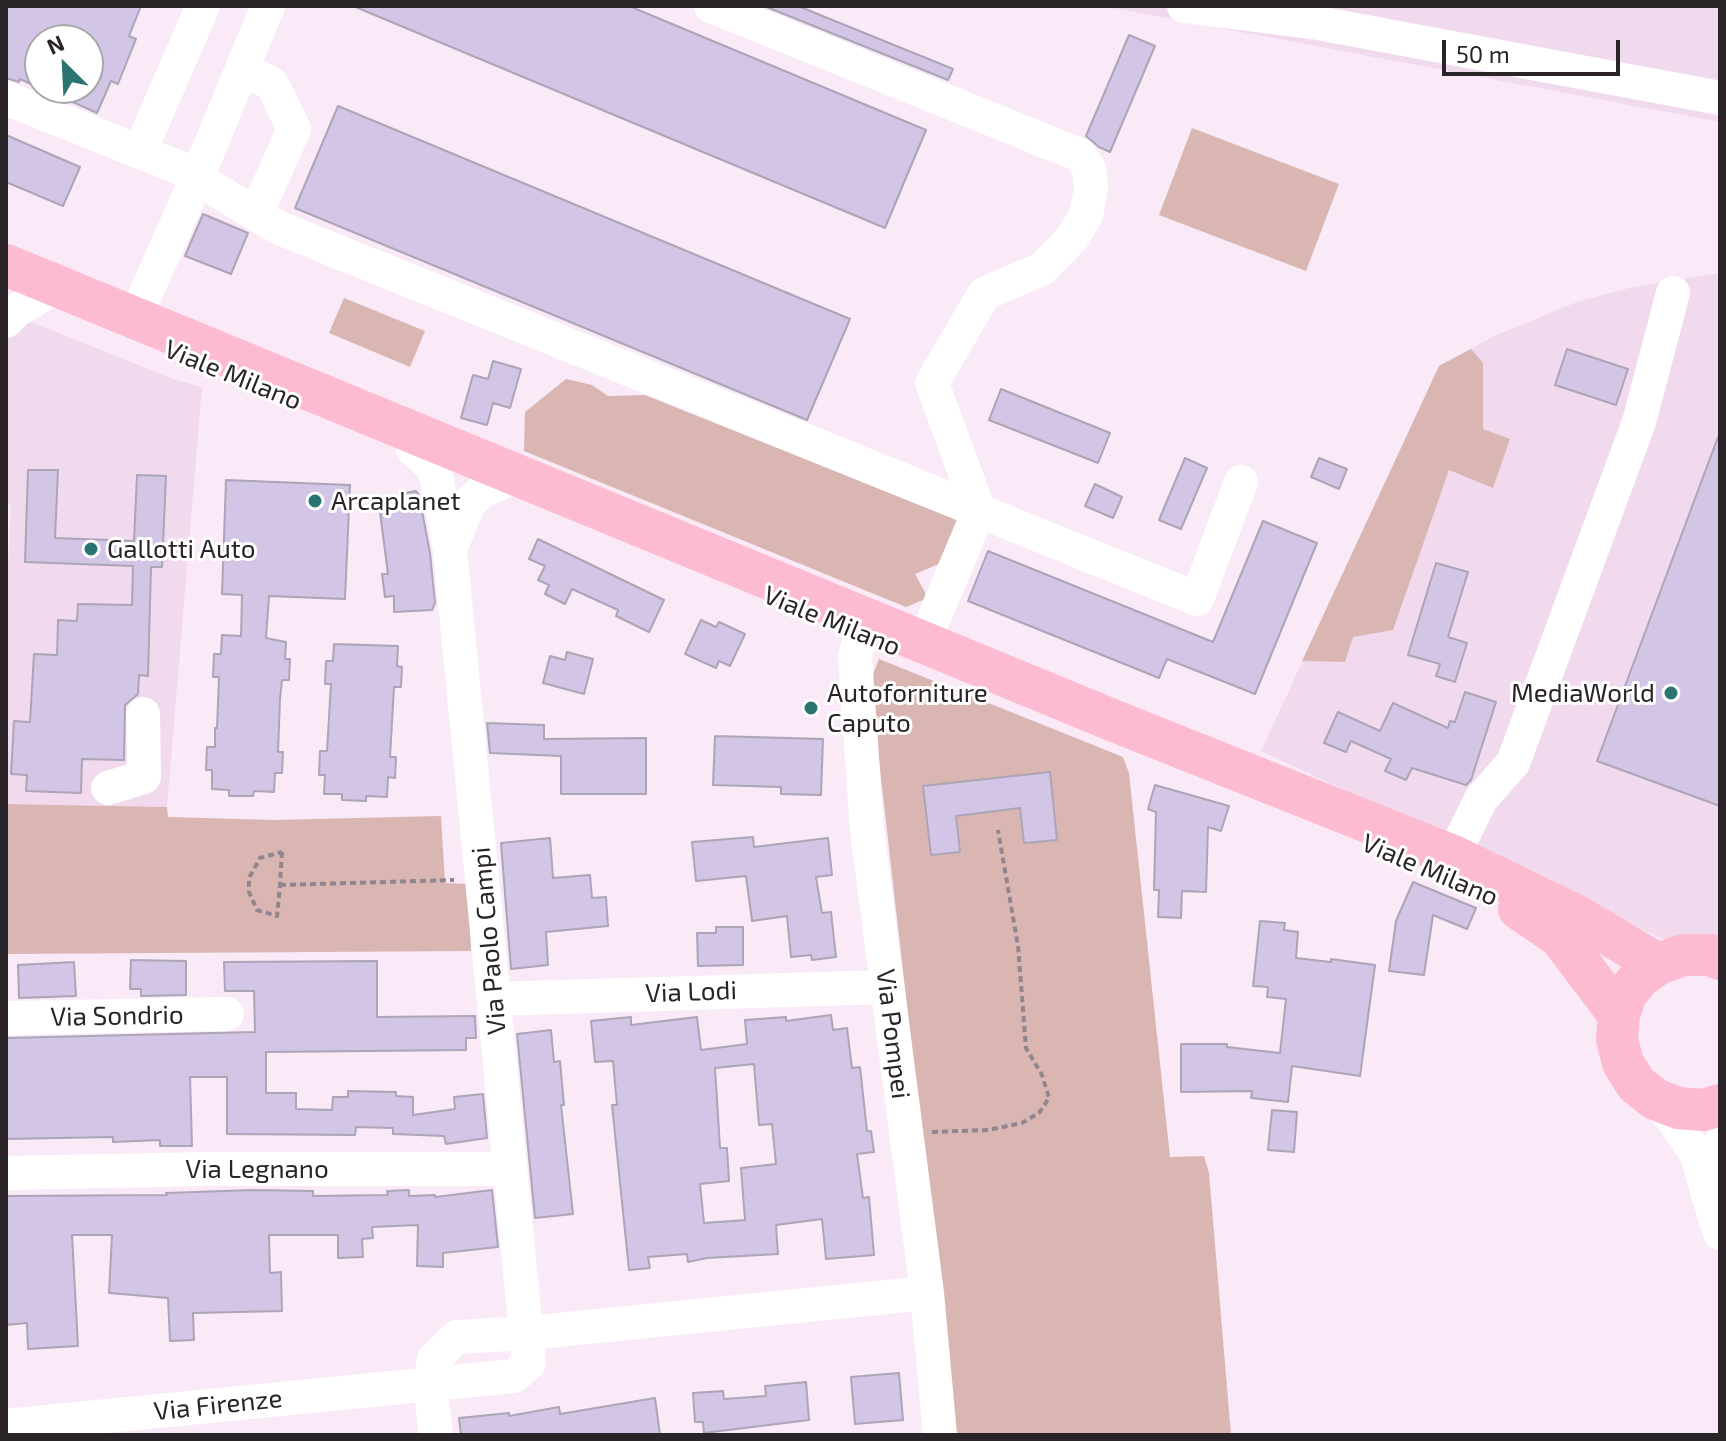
<!DOCTYPE html>
<style>
body{margin:0}
#map{position:relative;width:1726px;height:1441px;overflow:hidden;background:#fae9f7;font-family:"Exo 2",sans-serif}
canvas{display:block}
.frame{position:absolute;inset:0;border:8px solid #2a2429;pointer-events:none}
.north{position:absolute;left:24px;top:24px;width:80px;height:80px;box-sizing:border-box;background:#fff;border:2px solid #aaa7a9;border-radius:50%;rotate:336deg;font-size:22px;font-weight:700;line-height:32px;text-align:center;color:#2a2429}
.north::after{content:'';display:block;margin:auto;width:28px;height:36px;background:#2a7471;clip-path:polygon(50% 0,100% 100%,50% 72%,0 100%)}
.scale{position:absolute;left:1442px;top:40px;width:178px;height:36px;box-sizing:border-box;border:4px solid #2a2429;border-top:0;padding-left:10px;font-size:24px;line-height:28px;white-space:nowrap;color:#2a2429;-webkit-text-stroke:6px #fff;paint-order:stroke}
</style>
<div id="map">
<canvas width="1726" height="1441"></canvas>
<div class="frame"></div>
<div class="north">N</div>
<div class="scale">50 m</div>
</div>
<script>
const context = document.querySelector('canvas').getContext('2d');
context.lineJoin = 'round';
function paint(path, color) {
  context.fillStyle = color;
  context.fill(path, 'evenodd');
}
function shape(rows) {
  const path = new Path2D();
  for (const r of rows) {
    path.moveTo(r[0], r[1]);
    for (let i = 2; i < r.length; i += 2) path.lineTo(r[i], r[i + 1]);
  }
  return path;
}
function trace(path, color, width, dash) {
  context.strokeStyle = color;
  context.lineWidth = width;
  context.lineCap = dash ? 'butt' : 'round';
  context.setLineDash(dash || []);
  context.stroke(path);
}
function write(font, color, halo, rows, align = 'center') {
  context.font = font + ' "Exo 2",sans-serif';
  context.lineWidth = 6;
  context.setLineDash([]);
  context.textBaseline = 'middle';
  context.strokeStyle = halo;
  context.fillStyle = color;
  for (const [text, x, y, turn = 0] of rows) {
    context.save();
    context.translate(x, y);
    context.rotate((+turn || 0) * Math.PI / 180);
    context.textAlign = isNaN(turn) ? turn : align;
    if (halo) context.strokeText(text, 0, 0);
    context.fillText(text, 0, 0);
    context.restore();
  }
}
paint(shape([
 [1103,6,1720,6,1720,122],
 [1720,273,1720,955,1701,957,1261,751,1439,366,1494,336,1577,302,1629,288],
 [27,320,173,379,202,387,167,807,6,804,6,601,11,505,6,504,6,322]
]), '#f1daee');
paint(shape([
 [1192,128,1339,184,1306,271,1159,215],
 [344,298,425,331,410,367,329,333],
 [1471,349,1483,363,1483,429,1510,439,1493,488,1449,470,1393,630,1353,637,1345,662,1302,661,1439,366],
 [566,379,592,385,608,396,645,395,957,520,941,563,915,574,928,598,906,607,524,451,525,412],
 [879,659,1123,757,1129,773,1170,1157,1204,1156,1209,1173,1231,1435,956,1435,870,682],
 [1050,772,1057,840,1020,808,956,816,960,851,931,855,924,786],
 [6,804,167,807,168,817,274,820,441,816,445,883,469,884,471,951,6,954]
]), '#d9b6b2');
const building = shape([
 [6,6,141,6,129,36,136,39,118,84,111,81,97,113,42,88,88,88,88,40,40,40,40,88,20,79,19,82,6,78,6,6],
 [353,6,629,6,926,130,885,228,353,6],
 [764,6,798,6,953,69,948,80,764,6],
 [1129,35,1155,46,1110,152,1099,147,1086,136,1129,35],
 [338,106,850,319,807,420,295,208,338,106],
 [6,135,80,167,63,206,6,182,6,135],
 [203,214,248,233,231,274,185,256,203,214],
 [1567,349,1628,369,1616,405,1555,385,1567,349],
 [493,361,521,369,510,408,493,403,487,425,461,418,473,375,488,379,493,361],
 [1001,389,1110,433,1098,463,989,420,1001,389],
 [1718,437,1720,437,1720,806,1597,761,1718,437],
 [1185,458,1207,468,1181,529,1159,520,1185,458],
 [1319,458,1347,469,1339,489,1311,477,1319,458],
 [28,470,58,470,55,538,134,541,137,475,166,476,162,567,151,567,148,676,139,675,138,694,125,705,124,760,82,759,81,793,26,791,27,775,11,774,14,721,30,722,34,654,57,655,58,620,77,621,78,604,132,605,133,566,25,562,28,470],
 [226,480,350,485,345,599,269,596,266,638,286,642,285,659,290,659,289,680,282,680,280,699,278,752,283,752,282,773,275,773,274,792,254,791,253,796,229,796,229,790,212,789,212,770,206,770,207,747,215,747,215,728,217,728,219,677,213,677,214,654,221,654,222,635,241,636,242,595,222,594,226,480],
 [1095,484,1122,497,1113,518,1085,506,1095,484],
 [416,491,419,495,430,553,435,603,432,610,394,612,394,596,385,597,382,574,388,574,380,512,393,510,400,494,416,491],
 [1263,521,1317,543,1255,694,1167,659,1159,678,968,601,988,551,1213,642,1263,521],
 [538,539,664,600,649,632,616,616,618,610,572,589,565,604,545,594,549,585,538,580,545,566,529,559,538,539],
 [1436,563,1468,572,1448,637,1467,643,1455,682,1436,676,1440,664,1408,655,1436,563],
 [701,620,716,627,719,622,745,634,730,666,719,661,716,668,685,654,701,620],
 [334,644,398,646,397,666,402,667,401,687,394,687,390,757,396,757,395,778,388,777,387,797,366,796,366,801,342,800,342,794,324,794,325,775,319,775,320,751,327,751,331,684,325,684,326,661,333,661,334,644],
 [567,652,593,659,584,694,543,683,550,656,565,660,567,652],
 [1465,692,1496,702,1471,780,1466,785,1412,768,1406,780,1385,771,1391,759,1351,741,1346,752,1324,743,1338,712,1380,731,1393,703,1448,728,1450,721,1455,722,1465,692],
 [487,723,544,725,544,739,646,738,646,794,561,794,561,756,490,753,487,723],
 [715,736,823,739,821,795,781,794,781,787,713,785,715,736],
 [1050,772,1057,840,1024,843,1020,808,956,816,960,852,931,855,923,786,1050,772],
 [1155,785,1229,806,1221,831,1208,827,1206,892,1182,891,1181,918,1158,917,1159,890,1154,890,1156,812,1148,809,1155,785],
 [753,837,754,847,828,838,832,875,816,877,822,913,831,912,836,957,812,960,811,955,791,957,787,916,752,921,746,876,696,881,692,842,753,837],
 [550,838,553,878,590,875,592,898,606,897,608,926,546,932,548,965,511,969,501,843,550,838],
 [1413,882,1476,908,1467,929,1433,915,1424,975,1389,971,1396,921,1413,882],
 [1260,921,1285,923,1284,930,1298,932,1296,958,1331,962,1331,959,1375,965,1360,1076,1292,1066,1288,1102,1251,1098,1252,1091,1181,1092,1181,1044,1227,1044,1227,1047,1280,1053,1286,999,1267,997,1268,987,1253,986,1260,921],
 [716,927,743,927,743,965,698,966,697,933,716,933,716,927],
 [131,960,186,961,186,995,141,996,141,989,130,989,131,960],
 [377,961,377,1017,475,1016,476,1038,466,1038,466,1050,266,1052,266,1093,296,1093,296,1109,332,1110,333,1097,348,1097,348,1091,396,1092,396,1096,413,1097,413,1115,455,1109,454,1097,483,1094,487,1138,446,1144,444,1136,393,1134,393,1128,356,1127,355,1135,227,1134,227,1077,190,1077,192,1146,160,1146,160,1140,113,1142,113,1137,6,1139,6,1038,255,1032,254,991,225,991,224,962,377,961],
 [74,962,76,996,19,998,18,965,74,962],
 [831,1015,833,1030,847,1028,852,1068,860,1067,867,1131,871,1131,874,1152,857,1154,863,1198,869,1197,874,1255,826,1259,822,1219,776,1225,778,1254,707,1258,688,1262,687,1254,648,1257,650,1268,629,1270,612,1105,617,1105,613,1061,595,1062,591,1021,631,1017,631,1025,697,1017,701,1050,747,1044,745,1020,786,1017,786,1021,831,1015],
 [754,1064,759,1125,772,1124,776,1164,741,1168,745,1220,704,1223,700,1184,729,1181,727,1148,720,1148,715,1068,754,1064],
 [551,1030,554,1062,560,1061,564,1105,561,1105,573,1214,535,1218,517,1034,551,1030],
 [1272,1110,1297,1112,1294,1152,1268,1150,1272,1110],
 [253,1190,313,1191,313,1196,388,1195,387,1191,409,1190,409,1196,435,1195,435,1197,492,1190,498,1247,443,1253,443,1267,417,1266,418,1225,372,1227,373,1238,362,1239,363,1257,338,1258,338,1235,269,1235,270,1273,281,1272,282,1311,193,1313,194,1340,170,1341,168,1298,109,1293,112,1235,72,1235,78,1346,28,1349,27,1323,6,1325,6,1196,167,1195,166,1193,253,1190],
 [899,1373,903,1420,855,1424,851,1377,899,1373],
 [806,1382,809,1420,704,1433,703,1422,695,1422,693,1393,723,1391,724,1399,766,1396,765,1386,806,1382],
 [655,1398,660,1435,461,1435,459,1418,509,1413,509,1416,559,1407,560,1414,655,1398]
]);
paint(building, '#d2c5e6');
trace(building, '#aba5b6', 2);
trace(shape([
 [282,852,280,885,277,916,257,910,249,892,249,878,260,858,282,852],
 [280,885,454,880],
 [932,1132,988,1130,1022,1123,1039,1113,1049,1098,1042,1075,1026,1048,1018,946,998,830]
]), '#91868f', 4, [6, 4]);
trace(shape([
 [711,6,1080,155,1089,169,1091,189,1086,215,1073,237,1042,269,984,294,932,383,979,511,924,642],
 [1184,6,1318,23,1720,98],
 [242,68,272,84,294,129,256,214],
 [6,98,180,168,277,227,1197,599,1241,482],
 [140,151,203,6],
 [135,318,197,178,268,6],
 [6,321,17,310,39,297],
 [450,549,469,503,483,490,499,484],
 [861,633,855,657,867,830,927,1293,940,1435],
 [108,788,144,777,143,714],
 [1453,856,1481,799,1513,763,1639,422,1673,293],
 [494,999,887,987],
 [6,1018,227,1014],
 [1655,1099,1672,1118,1697,1155,1709,1198,1720,1143],
 [6,1173,208,1169,509,1169],
 [1709,1198,1720,1233],
 [6,1426,514,1376,529,1363,450,550,436,475,432,467,413,449],
 [436,1435,430,1384,434,1359,457,1337,528,1333,927,1293]
]), '#fff', 34);
trace(shape([
 [6,265,1117,722,1453,856,1579,917,1658,964],
 [1519,909,1560,937,1619,1015],
 [1720,959,1710,955,1683,955,1658,964,1640,977,1626,994,1619,1015,1617,1040,1623,1063,1636,1084,1655,1099,1678,1108,1703,1110,1720,1105]
]), '#fdbbd1', 42);
for (const [x, y, r, color] of [
 [315,501,8,"#2a7471"],
 [91,549,8,"#2a7471"],
 [1671,693,8,"#2a7471"],
 [811,708,8,"#2a7471"]
]) {
  const dot = new Path2D();
  dot.arc(x, y, r, 0, 2 * Math.PI);
  context.fillStyle = color;
  context.fill(dot);
  trace(dot, '#fff', 3);
}
write('26px', '#2a2429', '#fff', [
 ["Viale Milano",233,375,22],
 ["Viale Milano",832,621,22],
 ["Viale Milano",1430,870,23],
 ["Via Paolo Campi",489,941,-95],
 ["Via Lodi",691,992,-2],
 ["Via Sondrio",117,1016,-1],
 ["Via Pompei",893,1034,83],
 ["Via Legnano",257,1169],
 ["Via Firenze",218,1405,-6]
]);
write('26px', '#2a2429', '#fff', [
 ["Arcaplanet",331,501],
 ["Gallotti Auto",107,549],
 ["Autoforniture",827,693],
 ["Caputo",827,723],
 ["MediaWorld",1655,693,"right"]
], 'left');
</script>
